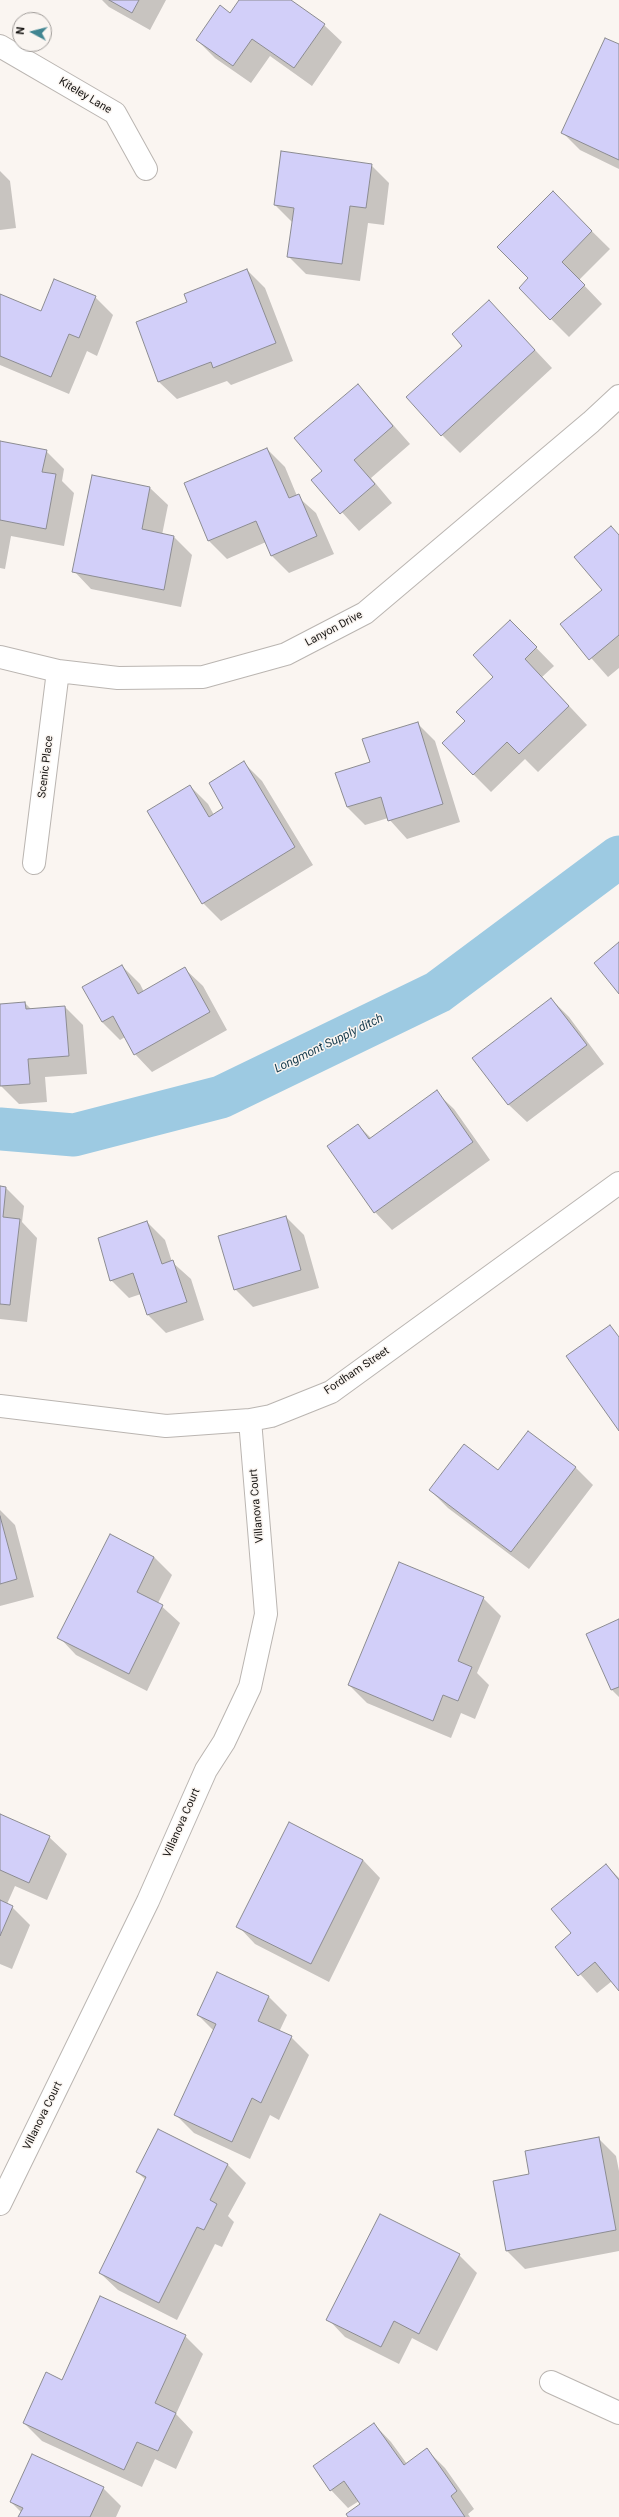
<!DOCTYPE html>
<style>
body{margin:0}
#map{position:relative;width:619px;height:2517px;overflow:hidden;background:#faf5f1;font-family:Roboto,sans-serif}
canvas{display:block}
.north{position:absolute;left:12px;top:12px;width:40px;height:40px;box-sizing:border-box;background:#faf5f1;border:1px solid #9f9b98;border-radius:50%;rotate:277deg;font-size:11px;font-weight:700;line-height:16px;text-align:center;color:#171513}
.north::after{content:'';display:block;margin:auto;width:14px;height:18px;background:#408591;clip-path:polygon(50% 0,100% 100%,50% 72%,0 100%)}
</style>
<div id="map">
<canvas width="619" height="2517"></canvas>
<div class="north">N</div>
</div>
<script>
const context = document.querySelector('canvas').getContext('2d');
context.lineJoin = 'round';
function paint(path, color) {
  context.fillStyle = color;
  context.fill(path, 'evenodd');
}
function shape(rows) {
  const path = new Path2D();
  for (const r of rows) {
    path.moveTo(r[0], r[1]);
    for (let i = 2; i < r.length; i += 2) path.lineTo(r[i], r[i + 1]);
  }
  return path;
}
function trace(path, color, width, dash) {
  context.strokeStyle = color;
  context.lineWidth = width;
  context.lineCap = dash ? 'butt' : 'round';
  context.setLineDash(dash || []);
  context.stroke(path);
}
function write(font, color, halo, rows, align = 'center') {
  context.font = font + ' Roboto,sans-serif';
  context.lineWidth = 3;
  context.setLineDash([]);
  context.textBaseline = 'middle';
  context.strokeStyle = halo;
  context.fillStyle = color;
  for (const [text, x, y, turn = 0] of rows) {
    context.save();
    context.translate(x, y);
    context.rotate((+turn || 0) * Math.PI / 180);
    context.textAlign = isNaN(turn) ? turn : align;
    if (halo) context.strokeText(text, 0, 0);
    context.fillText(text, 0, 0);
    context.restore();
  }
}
paint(shape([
 [102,0,166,0,150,30,109,7],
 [240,0,289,0,324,25,342,42,312,86,270,56,251,83,215,58,197,40,231,14],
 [619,45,619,169,580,150,562,132],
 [371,165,389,183,384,225,368,223,360,281,306,274,289,257,293,223,275,205],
 [0,171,10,181,16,228,0,230],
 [553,193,610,249,579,280,602,304,569,337,520,288,529,278],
 [247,270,265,288,293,361,231,385,227,381,177,399,159,382,189,303],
 [0,295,42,312,95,297,113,315,97,356,87,351,69,394,0,365],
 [489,301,552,368,460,453,442,435],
 [358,385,410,444,371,478,392,503,359,531,313,480,323,471],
 [0,442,46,451,64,469,62,481,74,493,64,546,11,536,5,569,0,568],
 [267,449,285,467,297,496,316,513,334,554,289,573,271,555,266,542,227,559,209,541,185,484],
 [150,488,168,505,162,535,174,537,192,555,181,607,91,589,74,571],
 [619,535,619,668,608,677,561,624,603,590],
 [510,621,554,666,542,677,587,725,538,772,525,759,491,792,473,774,466,721,494,677],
 [417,723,435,741,460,822,407,839,388,818,365,825,347,807,336,773,371,762],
 [244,763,262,781,313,865,221,921,203,903,190,786,208,804,214,815,225,808],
 [122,966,140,984,144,992,185,969,203,986,227,1030,152,1072,135,1054,125,1037,120,1040,102,1022],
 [551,999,569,1017,604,1064,527,1122,509,1105,474,1058],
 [25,1003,31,1009,65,1007,83,1025,87,1074,45,1077,47,1102,19,1104,1,1086,0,1081,0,1005],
 [436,1092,454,1109,490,1160,392,1230,375,1212,358,1125,371,1138],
 [0,1187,6,1188,24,1206,22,1222,37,1238,27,1322,0,1319],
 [286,1217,304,1235,319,1288,253,1307,235,1289],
 [147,1222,165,1240,172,1262,191,1279,204,1320,166,1333,148,1315,141,1294,129,1298,111,1280],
 [575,1467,593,1485,529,1569,448,1508,430,1490,498,1472],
 [0,1510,15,1525,34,1597,0,1606],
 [110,1535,154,1557,172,1575,158,1603,180,1623,147,1691,76,1655,59,1637],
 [483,1598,501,1616,477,1673,489,1685,475,1719,461,1713,451,1738,367,1703,349,1685],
 [619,1621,619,1697,612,1690,588,1634],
 [0,1815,49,1837,67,1854,47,1900,15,1886,7,1904,12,1907,30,1925,12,1969,0,1964],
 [363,1860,380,1878,329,1982,255,1944,238,1926],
 [606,1865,619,1878,619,1990,612,1981,597,1993,556,1947,572,1933],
 [218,1973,269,1997,287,2015,279,2032,291,2037,309,2055,279,2120,270,2115,250,2159,194,2133,176,2115,214,2031,198,2015],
 [158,2130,228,2165,246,2183,228,2216,234,2222,222,2247,215,2244,177,2320,118,2290,100,2273,146,2180,137,2172],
 [598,2138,616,2156,619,2171,619,2251,525,2269,507,2251,530,2175],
 [459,2255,477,2273,437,2351,412,2338,399,2364,345,2337,328,2319],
 [185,2336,203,2354,176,2414,193,2432,176,2469,155,2459,142,2487,42,2441,24,2423,62,2381],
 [374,2424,391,2442,407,2464,427,2450,445,2468,474,2509,468,2514,470,2517,349,2517,362,2504,359,2501,348,2508,331,2490],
 [103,2488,121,2506,116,2517,20,2517,22,2513,11,2502]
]), '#0003');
trace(shape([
 [0,1129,74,1135,221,1097,438,992,619,857]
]), '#9dcae2', 43);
const building = shape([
 [109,0,139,0,132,13,109,0],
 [239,0,291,0,325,24,294,68,252,39,233,66,196,40,220,5,230,13,239,0],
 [605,38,619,44,619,160,561,133,605,38],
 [281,151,372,164,366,208,350,206,342,264,287,257,294,208,274,205,281,151],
 [553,191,592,231,562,262,585,285,550,320,519,288,528,278,497,247,553,191],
 [247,269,276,343,213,368,211,362,158,382,136,322,187,302,184,294,247,269],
 [54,279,96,296,79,338,69,334,51,377,0,356,0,294,41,311,54,279],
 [489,300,535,350,441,436,406,397,462,346,452,334,489,300],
 [358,384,393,426,354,460,375,484,340,514,311,480,322,471,294,438,358,384],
 [0,441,47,450,42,472,56,474,46,529,0,520,0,441],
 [267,448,289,498,299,494,317,536,271,556,256,521,208,541,184,483,267,448],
 [92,475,150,487,142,529,174,536,164,590,72,572,92,475],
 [611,526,619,535,619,635,589,660,560,624,602,590,574,557,611,526],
 [510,620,537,647,525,659,569,706,519,754,507,742,473,775,442,743,465,721,456,712,493,677,473,655,510,620],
 [418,722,443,804,388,821,381,797,347,807,335,773,370,762,362,739,418,722],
 [244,761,295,847,202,904,147,811,190,785,209,817,223,808,209,783,244,761],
 [619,942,619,994,594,963,619,942],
 [122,965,138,994,185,967,210,1012,134,1055,113,1016,102,1022,82,987,122,965],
 [551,998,587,1045,508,1105,472,1058,551,998],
 [25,1002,26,1009,65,1006,69,1056,28,1059,30,1084,0,1086,0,1004,25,1002],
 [437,1090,473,1142,374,1213,327,1146,358,1124,369,1139,437,1090],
 [0,1186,6,1187,3,1217,20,1219,10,1305,0,1304,0,1186],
 [286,1216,301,1270,234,1290,218,1236,286,1216],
 [147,1221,162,1264,173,1260,187,1302,147,1315,133,1273,110,1281,98,1238,147,1221],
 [610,1325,619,1337,619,1431,566,1356,610,1325],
 [528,1431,576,1467,511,1552,429,1490,464,1444,498,1470,528,1431],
 [0,1516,17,1579,0,1584,0,1516],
 [110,1534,154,1557,137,1592,163,1605,129,1674,57,1638,110,1534],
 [399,1562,484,1597,458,1661,472,1667,458,1701,443,1695,433,1721,348,1685,399,1562],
 [619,1619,619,1687,611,1690,586,1634,619,1619],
 [0,1814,50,1836,29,1883,0,1870,0,1814],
 [289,1822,363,1860,311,1964,236,1927,289,1822],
 [606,1864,619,1880,619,1991,595,1962,578,1976,555,1947,571,1933,551,1909,606,1864],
 [0,1900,13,1906,0,1936,0,1900],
 [217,1972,269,1996,258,2021,292,2036,261,2103,252,2098,232,2142,174,2115,216,2024,197,2015,217,1972],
 [158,2129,228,2164,210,2200,217,2204,204,2230,197,2227,159,2303,99,2273,146,2177,136,2172,158,2129],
 [599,2137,616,2230,506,2251,493,2181,529,2174,525,2151,599,2137],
 [380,2214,460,2254,419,2334,394,2321,381,2347,326,2320,380,2214],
 [100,2296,186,2335,155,2403,176,2413,158,2451,137,2442,124,2470,23,2423,46,2372,62,2380,100,2296],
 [374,2423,404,2465,427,2448,457,2491,451,2496,465,2517,348,2517,346,2514,360,2504,344,2481,330,2491,313,2466,374,2423],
 [32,2454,104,2487,90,2517,18,2517,23,2508,10,2502,32,2454]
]);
paint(building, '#d2cff9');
trace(building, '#8c8c91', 1);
const minor = shape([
 [0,46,115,113,146,169],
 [0,657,58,671,118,678,203,677,286,654,365,613,591,422,619,396],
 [34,863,58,671],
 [0,1406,166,1426,250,1420,271,1416,331,1392,619,1183],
 [0,2204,148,1901,206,1770,224,1742,250,1687,266,1614,250,1420],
 [551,2382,619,2413]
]);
trace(minor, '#bab5b1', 24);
trace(minor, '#fff', 22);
write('11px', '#171513', '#faf5f1', [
 ["Kiteley Lane",85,96,31],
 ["Lanyon Drive",334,629,-28],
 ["Scenic Place",46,767,-83],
 ["Fordham Street",357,1371,-34],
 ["Villanova Court",257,1506,-95],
 ["Villanova Court",182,1823,-66],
 ["Villanova Court",43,2116,-64]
]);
write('italic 12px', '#143a4c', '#faf5f1', [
 ["Longmont Supply ditch",329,1044,-26]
]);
</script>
